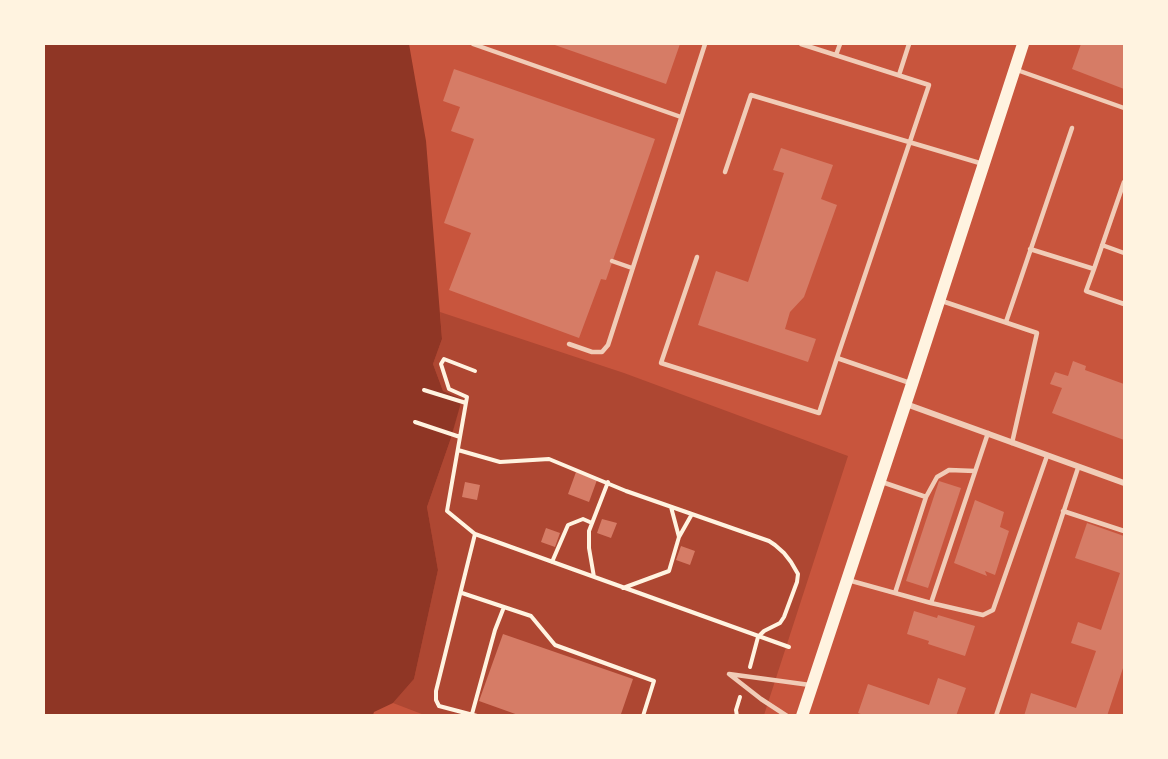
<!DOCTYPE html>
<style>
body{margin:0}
#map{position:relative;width:1168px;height:759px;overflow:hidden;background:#c8553d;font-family:"Nunito Sans",sans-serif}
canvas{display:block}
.frame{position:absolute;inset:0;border:45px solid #fff3e0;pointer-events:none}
</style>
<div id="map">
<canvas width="1168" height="759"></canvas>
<div class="frame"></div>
</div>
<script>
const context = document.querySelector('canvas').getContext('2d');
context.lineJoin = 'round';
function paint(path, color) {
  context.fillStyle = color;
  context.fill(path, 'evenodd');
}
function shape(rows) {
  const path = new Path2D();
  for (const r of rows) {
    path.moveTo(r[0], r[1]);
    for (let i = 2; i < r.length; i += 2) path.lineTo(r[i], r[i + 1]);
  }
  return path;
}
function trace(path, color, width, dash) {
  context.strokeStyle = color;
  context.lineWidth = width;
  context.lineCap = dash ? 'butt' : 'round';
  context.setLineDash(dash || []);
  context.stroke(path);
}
paint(shape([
 [440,312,624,373,848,456,764,715,427,716,393,703,414,679,438,570,427,507,451,438,461,400,443,391,433,364,442,339]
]), '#ae4732');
paint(shape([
 [44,44,409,44,426,141,442,339,433,364,443,391,462,399,451,438,427,507,438,570,414,679,393,703,374,712,373,715,44,715]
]), '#8f3625');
paint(shape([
 [552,44,680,44,666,84],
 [1081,44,1124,44,1124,89,1072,69],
 [454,69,655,139,606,280,601,279,579,338,449,290,471,233,444,223,474,139,451,131,460,107,443,101],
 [781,148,833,165,821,199,837,205,804,297,790,312,785,329,816,339,808,362,698,325,716,271,748,282,784,173,773,170],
 [1073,361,1086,366,1085,370,1124,384,1124,440,1052,413,1062,388,1050,384,1055,372,1068,376],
 [576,472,597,480,589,502,568,494],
 [939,481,961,488,928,588,906,581],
 [465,482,480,485,477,500,462,497],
 [975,500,1004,512,1000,527,1009,531,995,575,985,571,987,576,954,563],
 [602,519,617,523,611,538,597,533],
 [1087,523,1124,536,1124,665,1107,716,1024,716,1031,693,1076,708,1096,651,1071,643,1078,622,1101,630,1120,573,1075,558],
 [546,528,560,533,555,547,541,542],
 [681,546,695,551,690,565,676,560],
 [914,611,937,618,938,615,975,626,965,656,928,644,929,641,907,634],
 [503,634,633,679,621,714,625,716,521,716,479,701],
 [938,678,966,688,956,716,866,716,858,713,868,684,929,705]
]), '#d67c66');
trace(shape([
 [475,371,444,359,441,364,449,389,467,397,447,511,475,534,436,691,436,700,439,706,477,716],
 [424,390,466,403],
 [415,422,460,437],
 [458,450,500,462,549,459,626,491,769,541,775,545,784,553,791,562,798,574,797,582,784,617,780,623,764,631,758,637,750,667],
 [671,507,679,537],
 [475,534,789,647],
 [552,562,568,525,583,519,592,523],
 [594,577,589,548,589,531,608,482],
 [623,588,669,571,679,537,692,514],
 [462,593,531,616,555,645,654,681,643,716],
 [472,714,495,630,504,607],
 [737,716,736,710,740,697]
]), '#fff3e0', 4);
trace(shape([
 [473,44,681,117],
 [801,44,929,85,837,358,910,383],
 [836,55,840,44],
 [1017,70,1124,108],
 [899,75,909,44],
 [725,172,751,95,983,164],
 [1102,245,1124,253],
 [1030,249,1094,269,1124,182],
 [697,257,661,363,819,413,837,358],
 [612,261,632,268],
 [1094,269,1086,291,1124,304],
 [939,300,1037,333,1012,443],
 [1006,322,1072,128],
 [569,344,592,352,602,352,608,345,705,44],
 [882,482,926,497,895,593],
 [926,497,937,477,944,473,949,470,975,471],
 [1063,511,1124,531],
 [848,580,931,603,983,615,993,610,1047,456],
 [931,603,988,433],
 [787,716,761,699,729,674,810,685],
 [996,716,1078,468]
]), '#f1ccb7', 4.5);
trace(shape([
 [906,404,1124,483]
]), '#f1ccb7', 6);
trace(shape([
 [802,716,912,384,1023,44]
]), '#fff3e0', 12);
</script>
